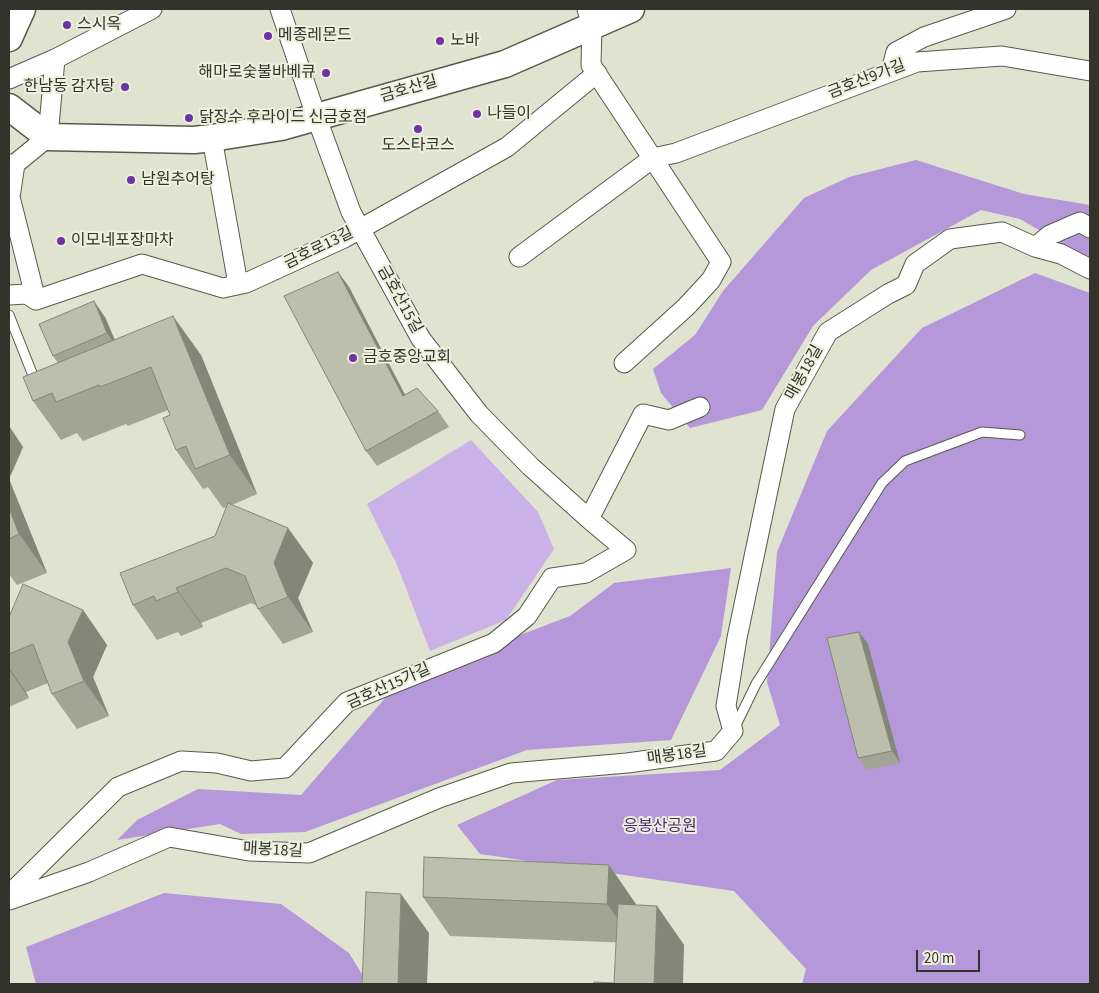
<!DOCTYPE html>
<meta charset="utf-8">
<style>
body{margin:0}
#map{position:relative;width:1099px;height:993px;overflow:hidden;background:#e0e3cf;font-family:"Source Sans 3",sans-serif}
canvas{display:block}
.frame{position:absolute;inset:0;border:10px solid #32332b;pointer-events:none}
.scale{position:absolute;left:916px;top:950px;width:64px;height:22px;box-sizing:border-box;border:2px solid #32332b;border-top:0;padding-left:6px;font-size:15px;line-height:18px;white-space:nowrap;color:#32332b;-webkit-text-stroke:4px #edf0dc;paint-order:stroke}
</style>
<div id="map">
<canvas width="1099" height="993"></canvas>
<div class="frame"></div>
<div class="scale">20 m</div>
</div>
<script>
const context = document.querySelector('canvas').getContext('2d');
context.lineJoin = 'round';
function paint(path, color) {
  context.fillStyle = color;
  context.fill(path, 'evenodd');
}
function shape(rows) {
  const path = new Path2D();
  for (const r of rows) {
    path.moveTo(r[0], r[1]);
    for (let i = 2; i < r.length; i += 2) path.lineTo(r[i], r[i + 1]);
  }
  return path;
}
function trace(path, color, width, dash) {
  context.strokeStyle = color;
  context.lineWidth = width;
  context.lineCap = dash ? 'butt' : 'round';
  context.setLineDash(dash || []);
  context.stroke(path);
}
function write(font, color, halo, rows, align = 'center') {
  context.font = font + ' "Source Sans 3","Noto Sans KR",sans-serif';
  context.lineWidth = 4;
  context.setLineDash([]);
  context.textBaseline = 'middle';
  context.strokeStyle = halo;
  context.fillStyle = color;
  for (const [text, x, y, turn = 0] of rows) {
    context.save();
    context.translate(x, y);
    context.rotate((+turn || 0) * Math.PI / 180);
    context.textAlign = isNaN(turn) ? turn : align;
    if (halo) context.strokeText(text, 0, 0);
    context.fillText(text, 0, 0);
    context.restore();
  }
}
paint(shape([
 [471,440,538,512,554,549,506,620,430,651,397,565,367,504]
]), '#cab2e8');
paint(shape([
 [916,160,1024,194,1090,205,1090,260,1020,219,981,210,871,270,813,326,762,410,690,428,661,393,653,369,695,335,723,291,804,198,849,177],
 [1035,273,1090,293,1090,984,802,984,806,969,734,891,480,854,457,825,557,780,720,770,780,725,767,682,777,552,827,431,922,328],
 [731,568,721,636,671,740,527,750,305,832,241,834,220,824,117,840,137,820,198,789,301,795,400,681,570,616,614,583],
 [164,893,281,904,349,953,368,984,36,984,26,947]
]), '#b598d9');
const lane = shape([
 [9,315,36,383],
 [735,727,756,684,882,483,905,461,982,432,1020,435]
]);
const street = shape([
 [587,9,592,26,591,65,721,262,711,280,686,307,624,363],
 [891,71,896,52,924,37,1006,9],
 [9,79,55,59,152,9],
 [212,138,238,284],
 [9,164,15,164,48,137,55,59],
 [15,164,10,197,36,300],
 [1035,247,1050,235,1080,222,1090,228],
 [519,257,653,158,676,153,917,62,1002,56,1090,71],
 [9,295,27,294,36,300,142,264,223,288,246,283,344,238,507,147,597,73],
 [589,519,643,414,669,420,700,407],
 [9,895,118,787,181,761,217,763,251,771,285,768,347,702,494,643,527,616,552,578,586,573,626,550,589,519,530,466,479,414,421,339,351,212,316,116,280,9],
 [9,900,89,872,169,837,249,851,309,853,439,798,511,773,627,763,716,751,733,731,726,706,737,638,785,409,828,332,888,294,906,285,915,264,950,239,1002,232,1035,247,1061,254,1090,269]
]);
const secondary = shape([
 [9,38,22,9],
 [9,107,48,137,194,140,212,138,281,127,505,64,631,9]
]);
trace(lane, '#585a49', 11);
trace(street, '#585a49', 21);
trace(secondary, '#585a49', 29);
trace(lane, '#fff', 9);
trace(street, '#fff', 19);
trace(secondary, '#fff', 26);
paint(shape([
 [338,272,349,287,405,395,438,411,449,427,377,466,366,451],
 [105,317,115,340,201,355,257,494,232,505,288,528,313,563,298,598,313,632,283,644,258,609,257,606,251,603,201,623,203,627,181,636,178,632,157,640,133,605,215,536,227,507,223,508,208,487,203,489,176,450,170,415,168,410,128,426,126,424,83,441,77,433,61,440,33,401,58,363,53,356],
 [9,426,23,447,9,479,47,573,17,585,9,574],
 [83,610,107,645,93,677,109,716,77,729,52,694,48,683,26,692,29,698,9,707,9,617],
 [868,644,900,763,867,770,858,758],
 [609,865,636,905,657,906,684,945,450,936,423,897]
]), '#a2a494');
paint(shape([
 [338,272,349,287,414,412,403,396],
 [94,301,105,317,118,348,107,333],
 [173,316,201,355,257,494,230,455],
 [9,426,23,447,9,479,47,573,19,534,9,508],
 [288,528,313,563,298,598,313,632,288,597,274,563],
 [176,588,201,623,203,627,178,592],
 [83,610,107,645,93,677,109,716,84,681,68,642],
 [859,632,868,644,900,763,892,751],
 [9,668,26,692,29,698,9,670],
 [609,865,636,904,635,943,607,904],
 [401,894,429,933,427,984,398,984],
 [657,906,684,945,683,984,654,984]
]), '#848678');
const building = shape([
 [338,272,403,396,417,388,438,411,366,451,284,296,338,272],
 [94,301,107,333,53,356,39,324,94,301],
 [173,316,230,455,195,469,186,446,176,450,163,418,170,415,151,367,100,387,99,385,56,402,52,393,33,401,23,377,173,316],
 [228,503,288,528,274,563,288,597,258,609,245,576,226,568,176,588,178,592,156,601,154,596,133,605,120,573,215,536,228,503],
 [9,508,19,534,9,539,9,508],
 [23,584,83,610,68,642,84,681,52,694,33,644,9,654,9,617,23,584],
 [859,632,892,751,858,758,827,638,859,632],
 [424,857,609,865,607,904,423,897,424,857],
 [366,892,401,894,398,984,362,984,366,892],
 [618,904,657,906,654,984,593,984,594,982,614,983,618,904]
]);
paint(building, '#bcbfac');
trace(building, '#848678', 1);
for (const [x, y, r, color] of [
 [67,25,5,"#7132a7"],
 [268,36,5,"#7132a7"],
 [440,41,5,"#7132a7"],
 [326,73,5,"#7132a7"],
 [125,87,5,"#7132a7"],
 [477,114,5,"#7132a7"],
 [189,118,5,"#7132a7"],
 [418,129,5,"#7132a7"],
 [131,180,5,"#7132a7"],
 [61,241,5,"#7132a7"],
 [353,358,5,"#7132a7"]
]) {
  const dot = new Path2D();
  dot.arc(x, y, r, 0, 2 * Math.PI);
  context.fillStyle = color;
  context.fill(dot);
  trace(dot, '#edf0dc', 2);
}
write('16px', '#32332b', '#edf0dc', [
 ["스시옥",77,25],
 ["메종레몬드",278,36],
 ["노바",450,41],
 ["해마로숯불바베큐",316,73,"right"],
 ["한남동 감자탕",115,87,"right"],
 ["나들이",487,114],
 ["닭장수 후라이드 신금호점",199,118],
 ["도스타코스",418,146,"center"],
 ["남원추어탕",141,180],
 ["이모네포장마차",71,241],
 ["금호중앙교회",363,358]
], 'left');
write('16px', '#32332b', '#edf0dc', [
 ["금호산9가길",867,80,-21],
 ["금호산길",409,90,-16],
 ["금호로13길",319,249,-26],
 ["금호산15길",399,300,61],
 ["매봉18길",805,373,-61],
 ["금호산15가길",389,687,-24],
 ["매봉18길",677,756,-8],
 ["매봉18길",273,851,3]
]);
write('16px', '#502874', '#edf0dc', [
 ["응봉산공원",660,827]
]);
</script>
